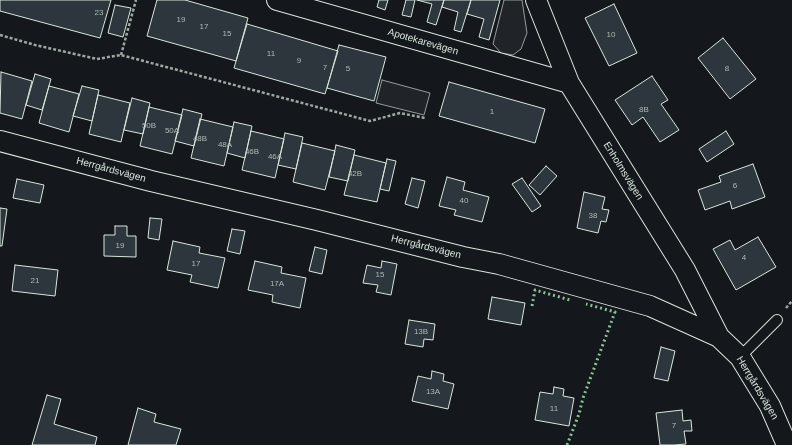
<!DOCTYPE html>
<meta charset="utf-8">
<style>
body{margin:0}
canvas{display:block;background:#14181c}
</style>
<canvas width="792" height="445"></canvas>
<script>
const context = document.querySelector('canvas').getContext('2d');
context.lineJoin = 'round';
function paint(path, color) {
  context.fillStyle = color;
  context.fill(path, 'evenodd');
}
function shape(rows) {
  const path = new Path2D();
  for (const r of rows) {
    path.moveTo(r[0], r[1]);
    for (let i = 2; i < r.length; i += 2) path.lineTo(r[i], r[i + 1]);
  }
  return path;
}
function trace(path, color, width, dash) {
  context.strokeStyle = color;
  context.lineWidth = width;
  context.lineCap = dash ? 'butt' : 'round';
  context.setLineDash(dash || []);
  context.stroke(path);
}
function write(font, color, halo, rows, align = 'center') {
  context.font = font + ' Helvetica,sans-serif';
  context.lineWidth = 3;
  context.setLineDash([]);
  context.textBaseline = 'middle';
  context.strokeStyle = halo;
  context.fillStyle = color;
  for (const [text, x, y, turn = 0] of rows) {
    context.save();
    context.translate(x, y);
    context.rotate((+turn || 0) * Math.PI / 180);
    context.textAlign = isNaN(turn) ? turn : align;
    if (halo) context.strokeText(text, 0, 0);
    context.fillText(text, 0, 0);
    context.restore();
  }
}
const green = shape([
 [504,0,522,0,527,33,521,49,513,55,501,53,493,44,504,0],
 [382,80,430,93,424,115,376,103,382,80]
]);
paint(green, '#202428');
trace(green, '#939e99', 1);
const building = shape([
 [0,0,111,0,100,38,0,11,0,0],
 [157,0,185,0,248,18,236,61,147,36,157,0],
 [379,0,388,0,385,10,377,7,379,0],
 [406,0,415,0,411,17,402,15,406,0],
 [417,0,444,0,436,25,427,22,432,4,417,0],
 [444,0,471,0,461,32,454,30,458,12,442,7,444,0],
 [471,0,500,0,489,40,479,37,484,19,467,14,471,0],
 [614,4,637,53,609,66,585,18,614,4],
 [115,5,131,8,123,37,108,33,115,5],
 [247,24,338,51,325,94,234,68,247,24],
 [723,38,756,79,730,99,698,58,723,38],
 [339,45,386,57,374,101,327,88,339,45],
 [1,72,32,81,22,119,0,113,1,72],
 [35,74,51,79,42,110,26,105,35,74],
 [652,76,668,100,661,104,679,130,660,142,643,117,632,125,615,100,652,76],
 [449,82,545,109,535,143,439,116,449,82],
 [49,86,79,94,69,132,39,123,49,86],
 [82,86,99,90,92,121,73,116,82,86],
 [98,95,130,103,121,142,89,134,98,95],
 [132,98,150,103,143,134,124,130,132,98],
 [149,107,182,115,172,154,140,146,149,107],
 [183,109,202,114,194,146,175,141,183,109],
 [200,119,233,127,224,166,191,158,200,119],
 [234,122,252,126,245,158,227,153,234,122],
 [251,131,284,139,275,178,242,170,251,131],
 [726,131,734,144,707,162,699,149,726,131],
 [285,133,303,137,296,169,278,165,285,133],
 [302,143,335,151,325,190,293,182,302,143],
 [336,145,355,150,348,181,329,177,336,145],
 [354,155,386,163,377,202,344,195,354,155],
 [387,159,396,161,389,191,380,189,387,159],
 [753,164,765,197,732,209,730,201,705,210,698,190,721,182,719,176,753,164],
 [546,166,557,176,540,195,529,185,546,166],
 [447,177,465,182,463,190,489,197,482,222,454,215,456,210,439,206,447,177],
 [412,178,425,181,418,208,405,204,412,178],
 [522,178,541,206,532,212,512,184,522,178],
 [17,179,44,185,40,203,13,198,17,179],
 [584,192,605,197,602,209,609,210,606,222,601,221,598,233,577,228,584,192],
 [0,208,7,209,2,246,0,246,0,208],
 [150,218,162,219,159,240,148,238,150,218],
 [115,226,127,226,127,236,136,236,136,257,104,256,104,235,115,235,115,226],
 [232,229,245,231,240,254,227,251,232,229],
 [758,237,776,267,736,290,713,249,730,240,735,250,758,237],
 [173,241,200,247,199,253,225,258,218,288,190,282,192,275,167,270,173,241],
 [315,247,327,250,322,274,309,271,315,247],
 [255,261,282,267,281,273,306,278,300,308,272,302,273,295,248,290,255,261],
 [382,261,397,264,391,295,376,292,378,285,363,283,367,265,381,268,382,261],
 [15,265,58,270,55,296,12,291,15,265],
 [492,297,525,303,521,325,488,319,492,297],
 [409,320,435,324,433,340,424,339,423,347,405,344,409,320],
 [661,347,675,351,668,381,654,378,661,347],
 [432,371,444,374,443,381,454,384,448,409,412,401,418,376,431,379,432,371],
 [554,387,564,389,563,396,574,398,569,426,535,420,540,392,553,394,554,387],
 [47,395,61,399,54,424,97,437,95,445,32,445,47,395],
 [138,408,156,414,154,422,181,429,176,445,128,445,138,408],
 [682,410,683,421,691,420,692,431,684,431,686,444,674,445,660,445,656,413,682,410]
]);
paint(building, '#2c363c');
trace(building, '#d8e6dc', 1);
const service = shape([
 [740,357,777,320]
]);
const minor = shape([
 [277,0,569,83],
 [536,0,569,83,685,270,719,337],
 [0,141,151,181,317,220,463,257,499,264,650,306,719,337,740,357,770,406,787,445]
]);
trace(service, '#d8e6dc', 12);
trace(minor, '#d8e6dc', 22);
trace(shape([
 [0,35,35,45,97,59,121,55,370,121,400,113,425,118],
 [121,55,136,0],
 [786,308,792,301]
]), '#9da8a2', 2.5, [3, 2]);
trace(service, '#14181c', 10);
trace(minor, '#14181c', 20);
trace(shape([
 [532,306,535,290,570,300],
 [567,445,579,414,583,398,615,312,586,304]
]), '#8ac095', 3, [2, 3]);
write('8px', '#adbab4', null, [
 ["23",99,13],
 ["19",181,20],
 ["17",204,27],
 ["15",227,34],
 ["10",611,35],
 ["11",271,54],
 ["9",299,61],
 ["7",325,68],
 ["5",348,69],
 ["8",727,69],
 ["8B",644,110],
 ["1",492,112],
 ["50B",149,126],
 ["50A",172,131],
 ["48B",200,139],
 ["48A",225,145],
 ["46B",252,152],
 ["46A",275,157],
 ["42B",355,174],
 ["6",735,186],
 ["40",464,201],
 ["38",593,216],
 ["19",120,246],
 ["4",744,258],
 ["17",196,264],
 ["15",380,275],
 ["21",35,281],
 ["17A",277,284],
 ["13B",421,332],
 ["13A",433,392],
 ["11",554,409],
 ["7",674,426]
]);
write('10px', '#d8e6dc', '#14181c', [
 ["Apotekarevägen",423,42,16],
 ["Herrgårdsvägen",111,170,15],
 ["Enholmsvägen",623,171,58],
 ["Herrgårdsvägen",426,247,14],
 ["Herrgårdsvägen",757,388,59]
]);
</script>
